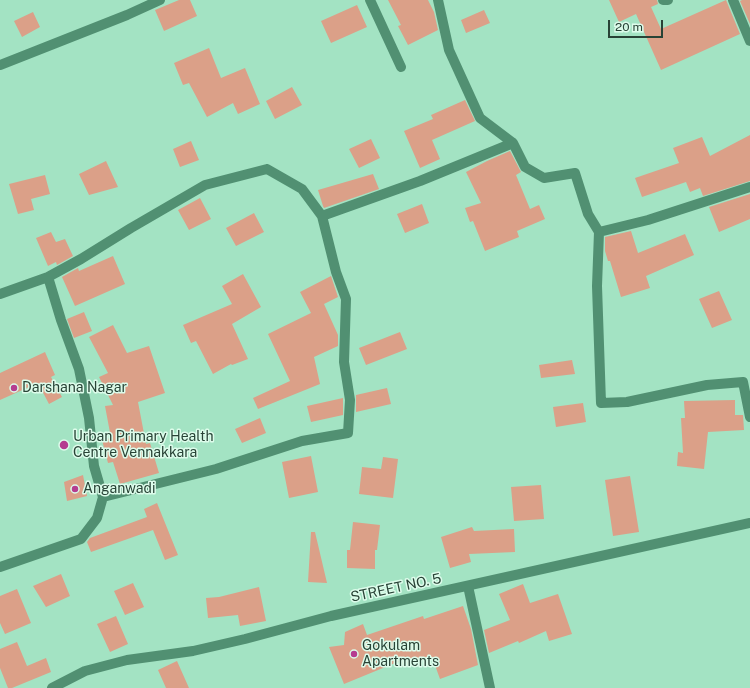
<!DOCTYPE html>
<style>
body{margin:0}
#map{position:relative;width:750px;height:688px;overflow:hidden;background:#a3e3c3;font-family:"Public Sans",sans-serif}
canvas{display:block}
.scale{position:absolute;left:608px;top:20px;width:55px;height:18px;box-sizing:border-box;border:2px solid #284336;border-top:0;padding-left:5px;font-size:12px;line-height:14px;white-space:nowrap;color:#284336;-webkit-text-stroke:3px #ddfceb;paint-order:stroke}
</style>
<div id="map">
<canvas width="750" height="688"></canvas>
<div class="scale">20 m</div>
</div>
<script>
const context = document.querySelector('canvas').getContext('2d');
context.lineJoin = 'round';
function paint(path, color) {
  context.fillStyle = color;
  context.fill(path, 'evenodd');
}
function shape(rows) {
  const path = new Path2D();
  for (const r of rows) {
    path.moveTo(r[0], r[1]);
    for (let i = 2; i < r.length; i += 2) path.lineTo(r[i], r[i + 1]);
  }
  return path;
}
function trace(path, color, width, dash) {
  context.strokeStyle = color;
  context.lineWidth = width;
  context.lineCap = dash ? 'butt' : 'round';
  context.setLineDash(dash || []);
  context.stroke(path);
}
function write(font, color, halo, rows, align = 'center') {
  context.font = font + ' "Public Sans",sans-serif';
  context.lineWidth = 3;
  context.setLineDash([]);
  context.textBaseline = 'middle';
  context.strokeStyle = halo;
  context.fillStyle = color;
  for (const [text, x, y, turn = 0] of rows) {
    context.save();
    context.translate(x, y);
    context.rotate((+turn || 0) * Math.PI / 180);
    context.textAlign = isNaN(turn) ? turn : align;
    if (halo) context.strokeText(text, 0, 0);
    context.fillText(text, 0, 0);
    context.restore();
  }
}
paint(shape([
 [179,0,190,0,197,16,164,31,155,10],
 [388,0,428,0,434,12,438,30,408,45,398,26,401,25],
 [609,0,657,0,658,4,651,7,661,29,726,0,740,34,661,70,636,14,619,22],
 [742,0,750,0,750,24,740,1],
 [357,5,367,27,331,43,321,21],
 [484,10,490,23,466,33,461,20],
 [33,12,40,27,22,37,14,21],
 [209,48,221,78,245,68,260,104,238,114,233,103,207,117,189,83,183,85,174,63],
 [292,87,302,105,275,119,266,101],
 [465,100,475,121,432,140,440,159,420,168,404,131,433,119,431,115],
 [750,135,750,181,703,196,700,188,690,192,686,182,642,197,635,178,679,163,673,148,702,137,710,156],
 [371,139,380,158,359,168,349,149],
 [191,141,199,160,180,167,173,149],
 [510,151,521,172,516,175,530,209,539,205,545,219,517,231,519,237,485,251,473,221,470,222,465,208,481,203,466,172,487,161],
 [106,161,118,187,89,195,79,174],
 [373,174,379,189,324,208,323,206,318,190],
 [45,175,50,194,31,199,34,210,18,214,9,184],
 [750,194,750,219,719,232,709,207],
 [200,198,211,219,189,230,178,210],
 [422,204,429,223,405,233,397,214],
 [254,213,264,232,236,246,226,228],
 [631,231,638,253,685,234,694,255,646,276,650,288,621,297,610,261,608,261,605,251,605,237],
 [51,232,56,242,65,239,73,256,57,265,56,262,48,266,36,238],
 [113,256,125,284,75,306,62,277,78,268,79,271],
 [243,274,261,307,232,324,248,359,232,365,231,364,213,374,196,341,191,343,183,325,232,304,222,286],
 [331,276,338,297,324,304,338,335,338,346,314,357,320,384,258,409,253,398,290,381,268,334,311,313,300,292],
 [719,291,732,320,712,328,699,299],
 [84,312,92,331,74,338,67,319],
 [113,325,127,353,149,346,165,393,138,402,146,444,150,443,159,473,120,484,113,462,108,463,102,440,111,438,105,406,113,405,99,377,108,373,89,337],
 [400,332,407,349,366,365,359,348],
 [45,352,55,375,51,377,62,397,49,404,38,383,0,400,0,373],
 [572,360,575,374,541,378,539,365],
 [387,388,391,404,356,412,356,395],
 [343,398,343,415,311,422,307,406],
 [735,400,735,415,743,415,744,430,708,432,704,469,677,466,678,452,683,453,681,418,685,418,684,401],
 [583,403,586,422,556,427,553,407],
 [260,418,266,433,242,443,235,429],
 [311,456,318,492,289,498,282,462],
 [383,457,398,459,393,498,359,494,362,467,381,469],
 [83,475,87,496,67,501,64,482],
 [630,476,639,532,613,536,605,480],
 [541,485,544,519,514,521,511,487],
 [157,503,178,555,165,560,153,530,91,552,87,542,90,538,147,517,144,509],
 [353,522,380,525,377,550,375,550,375,569,347,568,347,550,350,550],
 [472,527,474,531,514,529,515,552,469,554,471,562,450,568,441,537],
 [311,532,315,532,327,583,308,582],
 [61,574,70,596,46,607,33,586],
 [133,583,144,607,125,615,114,591],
 [523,584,530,603,558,594,572,634,549,641,546,631,519,643,518,641,489,653,484,630,510,620,499,594],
 [259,587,266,621,240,626,238,615,208,618,206,598,219,597],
 [17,589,31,623,5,634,0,623,0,596],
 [463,606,471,629,478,665,440,679,432,657,403,667,400,661,344,684,329,647,344,645,345,632,363,624,367,635,423,616,424,619],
 [116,616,128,644,110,652,97,624],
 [17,642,27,666,46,658,51,672,12,688,8,688,0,668,0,649],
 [177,661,189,688,166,688,158,670]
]), '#dba088');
trace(shape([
 [370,0,401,67],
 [438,0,449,50,480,118,513,143],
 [663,0,668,0],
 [733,0,750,41],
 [0,65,127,15,160,0],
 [267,169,302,189,322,216,336,272,346,299,344,362,350,400,348,433,302,441,216,469,103,497,94,466,89,418,79,369,61,320,48,277,81,259,131,228,205,185,267,169],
 [750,187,648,220,599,232,597,286,601,403,627,402,707,385,743,382,750,417],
 [322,216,420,181,513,143,525,167,544,178,575,173,588,214,599,232],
 [0,294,48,277],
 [0,567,81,539,97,518,103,497],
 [468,586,490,688],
 [52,688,85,671,127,660,193,651,245,639,331,616,750,523]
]), '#519072', 10);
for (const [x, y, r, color] of [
 [14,388,4,"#b53c90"],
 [64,445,5,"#b53c90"],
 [75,489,4,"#b53c90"],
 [354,654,4,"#b53c90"]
]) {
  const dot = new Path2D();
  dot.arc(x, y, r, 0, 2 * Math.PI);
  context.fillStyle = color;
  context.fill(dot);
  trace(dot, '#ddfceb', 1.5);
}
write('14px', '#284336', '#ddfceb', [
 ["Darshana Nagar",22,388],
 ["Urban Primary Health",73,437],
 ["Centre Vennakkara",73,453],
 ["Anganwadi",83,489],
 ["Gokulam",362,646],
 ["Apartments",362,662]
], 'left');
write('14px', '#284336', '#ddfceb', [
 ["STREET NO. 5",396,588,-12]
]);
</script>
